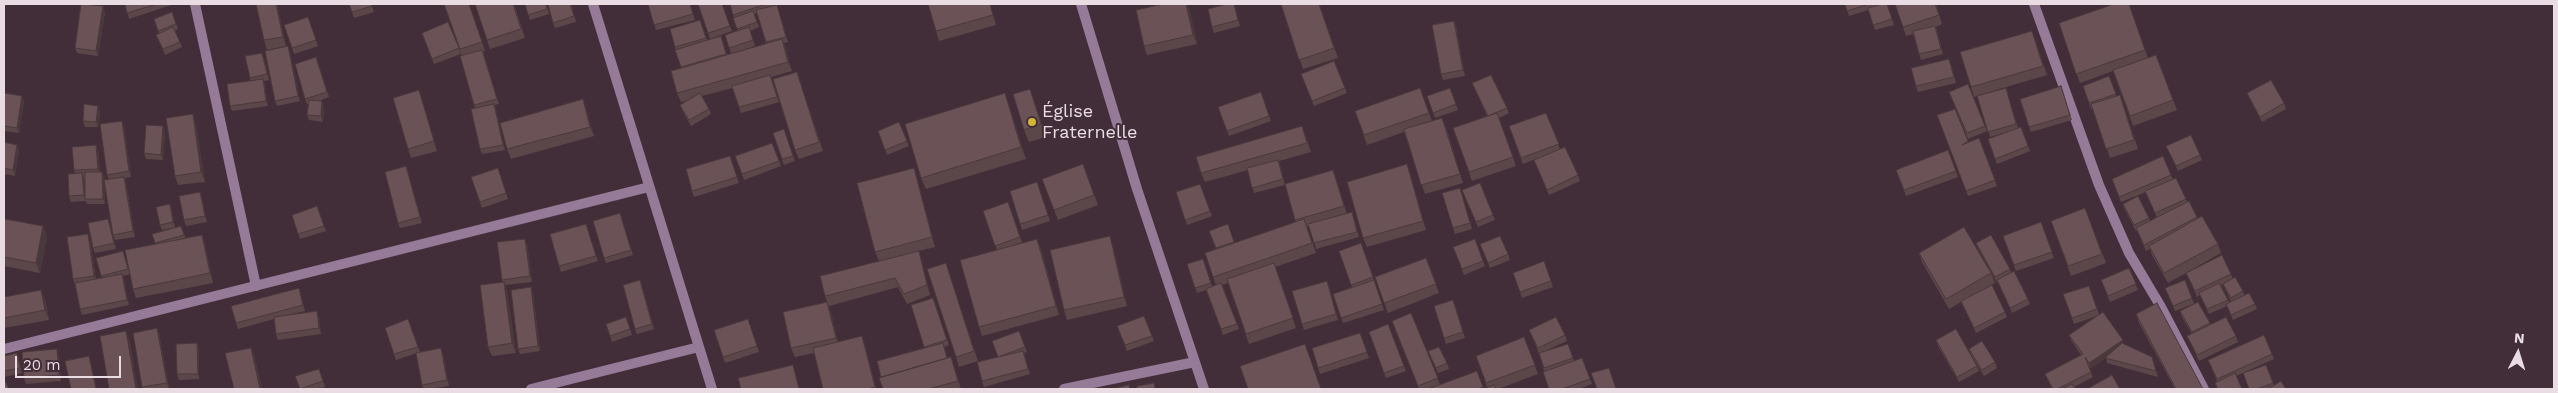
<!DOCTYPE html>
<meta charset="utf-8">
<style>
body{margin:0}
#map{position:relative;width:2558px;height:393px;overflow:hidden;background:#422e39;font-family:"Work Sans",sans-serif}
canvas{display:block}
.frame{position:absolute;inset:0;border:5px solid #e9dce2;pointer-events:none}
.north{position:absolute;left:2493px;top:328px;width:50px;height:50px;-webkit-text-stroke:4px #422e39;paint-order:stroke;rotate:5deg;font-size:14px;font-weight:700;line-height:20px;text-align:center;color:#e9dce2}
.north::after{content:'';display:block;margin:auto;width:18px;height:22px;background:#e9dce2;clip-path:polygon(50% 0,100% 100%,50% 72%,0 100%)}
.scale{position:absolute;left:15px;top:356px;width:106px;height:22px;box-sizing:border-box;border:2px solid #e9dce2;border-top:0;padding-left:6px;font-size:15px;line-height:18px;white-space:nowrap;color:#e9dce2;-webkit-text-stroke:4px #422e39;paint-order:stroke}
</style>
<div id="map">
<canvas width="2558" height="393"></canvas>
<div class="frame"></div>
<div class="north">N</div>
<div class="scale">20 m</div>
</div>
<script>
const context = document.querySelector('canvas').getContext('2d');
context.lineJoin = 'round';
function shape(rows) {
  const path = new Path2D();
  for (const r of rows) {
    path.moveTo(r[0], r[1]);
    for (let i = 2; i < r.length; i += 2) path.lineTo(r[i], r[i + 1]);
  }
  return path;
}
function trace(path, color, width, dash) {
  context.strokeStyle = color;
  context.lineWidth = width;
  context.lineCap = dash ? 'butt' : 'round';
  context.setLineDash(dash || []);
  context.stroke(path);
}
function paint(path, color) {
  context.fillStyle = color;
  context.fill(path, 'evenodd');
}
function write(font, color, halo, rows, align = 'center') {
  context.font = font + ' "Work Sans",sans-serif';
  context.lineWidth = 4;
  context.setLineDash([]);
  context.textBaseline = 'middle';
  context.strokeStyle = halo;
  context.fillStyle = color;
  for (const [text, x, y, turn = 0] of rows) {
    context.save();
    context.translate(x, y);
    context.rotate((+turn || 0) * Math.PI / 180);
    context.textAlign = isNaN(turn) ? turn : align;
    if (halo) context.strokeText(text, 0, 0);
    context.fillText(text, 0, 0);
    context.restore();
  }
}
trace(shape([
 [195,4,256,286],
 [593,4,712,389],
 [1081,4,1137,189,1204,389],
 [2034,4,2099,185,2129,253,2161,307,2204,389],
 [4,349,649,187],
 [531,389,699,347],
 [1064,389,1195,362]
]), '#957b98', 10);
paint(shape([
 [125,4,174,4,129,19],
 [277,4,286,46,267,50,264,40],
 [349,4,371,4,374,12,354,18],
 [444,4,469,4,485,51,483,52,499,104,495,105,505,150,482,154,480,149,475,108,460,56,462,56],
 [475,4,514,4,525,38,490,49],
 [525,4,546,4,549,14,530,20],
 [571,4,576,22,555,28,553,23],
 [648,4,690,4,695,20,656,30],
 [698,4,722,4,732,31,710,39],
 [730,4,778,4,778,6,777,6,788,42,784,43,792,71,771,77,779,102,741,113,732,88,702,96,709,109,711,114,691,126,682,110,680,105,687,101,681,102,677,93,681,68,670,29,700,20,707,40,723,42,727,55,731,53,725,35,738,30,733,18,734,18],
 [757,13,766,44,734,53,755,46,750,31,759,27,754,14],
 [928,4,990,4,996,25,939,41],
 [1281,4,1319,4,1338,58,1303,69],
 [1845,4,1888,4,1887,4,1894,25,1875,30,1868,10,1849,16],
 [1895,4,1936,4,1942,24,1936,27,1943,54,1921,60,1913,34,1906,36],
 [2129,4,2148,58,2156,55,2177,110,2133,126,2113,71,2080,83,2059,23],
 [1235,7,1240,26,1214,33,1212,27],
 [1189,8,1197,44,1147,55,1144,46],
 [105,12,98,56,77,53,75,48],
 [172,12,178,29,175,31,182,47,165,55,156,35,159,33,154,19],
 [308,17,318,46,294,54,284,25],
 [1454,21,1456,26,1465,76,1443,80,1441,74],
 [448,22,461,54,434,64,422,33],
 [2032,31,2047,75,1979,95,2006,88,2018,128,2021,127,2030,151,1997,164,1988,139,2007,132,1990,137,1977,96,1974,97,1971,87],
 [290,52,300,101,277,106,275,101],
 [316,57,329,97,319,101,324,106,323,122,309,120,307,115,308,104,307,104,305,99],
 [264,58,269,80,264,81,268,106,232,111,230,106,250,80,250,78],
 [1949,59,1956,83,1918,92,1916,86],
 [1334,61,1347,93,1314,106,1301,74],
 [2109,76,2116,96,2123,104,2138,149,2110,158,2093,108,2091,109,2083,86],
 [800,81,823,151,799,159,795,150],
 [1472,83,1507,108,1509,113,1499,118,1516,166,1472,181,1453,128,1487,116],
 [1968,84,1987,131,1968,139,1949,92],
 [2061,86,2072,120,2031,132,2029,127],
 [1420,88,1432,121,1446,127,1463,183,1425,194,1404,132,1367,145,1355,111],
 [1450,88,1458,110,1435,118,1427,96],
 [1030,89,1046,137,1029,142,1024,130],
 [419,90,437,151,411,158,408,149],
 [1261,92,1271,121,1229,136,1218,107],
 [4,93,22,96,24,101,19,133,4,131],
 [2247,93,2284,103,2286,109,2262,122,2249,98],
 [583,99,594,136,511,159,507,149],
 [1009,105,1026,159,926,189,921,178],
 [1955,109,1968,142,1979,138,1997,186,1968,196,1937,115],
 [100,111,98,127,85,127,83,121],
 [1546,113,1560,149,1578,175,1580,181,1549,195,1534,160,1545,155,1523,164,1509,126],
 [899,122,909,146,887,155,878,131],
 [196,124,205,182,178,185,175,176],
 [124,126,131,177,125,178,126,182,135,237,115,240,113,235,109,179,107,175],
 [1302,126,1311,152,1279,161,1285,185,1254,193,1248,170,1205,182,1201,173],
 [784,129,795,161,784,165,773,133],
 [165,132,163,160,146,159,144,153],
 [4,142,17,145,19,150,15,176,4,174],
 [772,143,781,166,744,180,735,156],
 [2166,146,2200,155,2202,160,2178,171],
 [98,150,100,172,102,172,104,177,105,204,87,204,86,201,71,202,69,196,75,173,74,170],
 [1948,150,1958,177,1906,196,1896,170],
 [730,156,739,183,694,197,692,191],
 [1083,164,1098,205,1058,220,1042,179],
 [406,166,422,223,400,228,398,223],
 [498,168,508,199,482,208,471,177],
 [914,168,917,178,935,247,879,261,875,252],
 [1333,170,1347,214,1354,218,1359,237,1316,249,1309,226,1307,227,1316,253,1275,267,1296,328,1249,344,1228,283,1222,285,1239,329,1223,335,1206,290,1197,293,1187,264,1203,259,1212,286,1216,285,1205,253,1216,249,1209,231,1228,224,1234,243,1296,222,1285,184],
 [1410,173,1426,230,1367,247,1363,238],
 [2171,175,2173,179,2186,199,2187,202,2189,201,2198,219,2218,244,2221,253,2168,283,2152,255,2150,249,2146,251,2137,230,2136,231,2125,210,2123,204,2149,218,2150,221,2157,218,2146,192,2121,202,2114,185],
 [1037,182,1050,221,1022,230,1010,191],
 [1480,183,1495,220,1478,227,1464,196],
 [1200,184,1212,216,1187,225,1176,192],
 [1460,188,1472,229,1455,234,1453,228],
 [200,192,202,198,207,222,186,226,184,220],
 [1008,202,1022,242,1016,245,1041,248,1059,315,982,336,979,327,997,250,983,211],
 [317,206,326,231,300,239,292,215],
 [2085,208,2106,263,2071,276,2051,221],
 [172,210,175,227,183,231,186,239,205,245,213,283,136,298,133,289,130,274,123,276,129,305,82,315,80,309,75,285,73,279,90,239,96,279,102,278,96,258,123,251,129,271,156,244,152,234,174,227,162,230,160,225],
 [620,213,633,255,606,263,604,258],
 [108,219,110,224,116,249,95,253,93,248],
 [2041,222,2054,258,2016,271,2003,236],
 [586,224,598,261,561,272,559,266],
 [4,226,43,226,47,236,40,273,4,266],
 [1475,239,1485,266,1464,275,1453,247],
 [1361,243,1384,310,1343,323,1333,294,1352,287,1339,251],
 [1976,243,2010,269,2011,273,2028,299,2030,304,2012,313,1998,282,1997,283,1978,248],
 [527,244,532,282,505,285,507,291,516,353,492,356,488,347,503,282,502,280],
 [1480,244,1508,254,1510,260,1490,268],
 [1113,246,1127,306,1067,320,1064,310],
 [1919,253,1991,273,1995,283,1977,293,2005,312,2007,317,1976,333,1961,302,1949,309,1922,262],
 [1426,258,1439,293,1388,313,1375,277],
 [922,261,930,295,907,304,898,287,829,306,838,342,862,336,865,345,876,389,823,389,814,353,795,357,791,348,827,302,825,296],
 [1544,261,1553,287,1522,298,1520,292],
 [2129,268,2138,290,2110,302,2101,280],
 [949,273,978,361,959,367,956,357],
 [2186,273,2231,274,2233,279,2243,291,2244,295,2255,304,2257,309,2233,320,2227,306,2209,314,2200,295,2197,297],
 [2223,284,2225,289,2231,301,2229,302,2221,285],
 [2185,280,2194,304,2175,311,2165,288],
 [642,286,654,329,637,334,635,329],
 [1329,286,1338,320,1304,330,1302,324],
 [2089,286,2099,314,2124,344,2152,357,2158,377,2107,363,2106,358,2091,368,2088,365,2093,377,2074,387,2075,389,2052,389,2045,374,2081,355,2071,340,2069,335,2097,316,2074,324,2063,294],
 [531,287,533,293,540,351,520,354,518,349],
 [299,288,305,311,288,315,319,317,321,334,278,340,276,334,274,319,238,329,236,323],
 [41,290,45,299,49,320,4,328,4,297],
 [933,298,949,345,944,347,947,358,951,357,961,389,883,389,881,377,925,348,911,305],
 [1453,300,1465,338,1446,344,1434,306],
 [2180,311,2210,323,2211,324,2236,336,2238,342,2199,361,2187,336,2192,334,2182,317],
 [1411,313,1440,385,1477,371,1483,389,1487,387,1476,356,1524,337,1538,374,1498,389,1419,389,1395,330],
 [2136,314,2203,389,2175,389,2139,323],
 [1144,316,1154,341,1127,351,1117,326],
 [626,317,632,335,612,342,606,324],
 [408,319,420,352,441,348,443,354,449,386,429,389,424,389,422,385,417,353,396,360,385,328],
 [748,319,759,352,725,363,714,330],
 [1388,324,1406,371,1386,378,1371,337],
 [1529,330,1565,335,1567,341,1545,351,1568,344,1574,361,1582,358,1592,384,1579,389,1549,389,1539,353],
 [1019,331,1027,352,1024,353,1030,374,984,387,982,381,998,357],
 [159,333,169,388,164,389,143,389,142,387],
 [1360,333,1369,358,1320,374,1312,348],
 [1936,340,1977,366,1979,371,1959,382,1938,346],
 [197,343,199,349,199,379,179,380,177,374],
 [1969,349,1995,362,1997,368,1984,376,1971,355],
 [1428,351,1447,363,1449,369,1438,373],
 [17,353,22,373,4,377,4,356],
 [2272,354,2274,359,2236,376,2242,389,2217,389,2215,383,2217,381,2208,360],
 [59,355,61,381,26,384,24,378],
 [2266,365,2274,386,2286,389,2249,389],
 [319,369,325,387,317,389,300,389,295,376]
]), '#5b474a');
paint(shape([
 [276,4,277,4,286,46,283,37],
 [1186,4,1187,4,1189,8,1197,44,1193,35],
 [103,6,105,12,98,56,96,51],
 [1454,21,1456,26,1465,76,1463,70],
 [782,39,786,48,792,71,788,62],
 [288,46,290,52,300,101,298,96],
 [263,79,265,84,268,106,266,101],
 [1005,93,1009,105,1026,159,1021,147],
 [22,96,24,101,19,133,17,128],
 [583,99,586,109,594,136,590,127],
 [322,101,324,106,323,122,321,116],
 [494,104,496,109,505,150,503,145],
 [98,106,100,111,98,127,96,122],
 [193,114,196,124,205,182,201,172],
 [1442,118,1446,127,1463,183,1460,174],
 [122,121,124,126,131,177,129,171],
 [163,126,165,132,163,160,161,155],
 [17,145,19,150,15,176,13,170],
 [96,145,98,150,100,174,98,169],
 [1407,164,1410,173,1426,230,1423,221],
 [406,166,408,172,422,223,420,217],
 [914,168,917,178,935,247,932,237],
 [1333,170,1337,180,1347,215,1344,206],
 [102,172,104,177,105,204,103,199],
 [82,173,84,178,86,201,84,195],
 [124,177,126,182,135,237,133,231],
 [200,192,202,198,207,222,205,216],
 [170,204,172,210,175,227,173,222],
 [108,219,110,224,116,249,114,243],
 [43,226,47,236,40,273,36,263],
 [88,234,90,239,96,281,94,276],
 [202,235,205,245,213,283,210,273],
 [1110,236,1113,246,1127,306,1124,297],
 [525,239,527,244,532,282,530,276],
 [1037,239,1041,248,1059,315,1056,306],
 [919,251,922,261,930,295,927,285],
 [122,274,124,280,129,305,127,300],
 [504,282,507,291,516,353,512,343],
 [531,287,533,293,540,351,538,346],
 [41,290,45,299,49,320,45,310],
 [827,302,831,311,839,347,836,338],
 [317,311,319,317,321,334,319,328],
 [157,328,159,333,169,388,167,383],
 [126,331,130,341,138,389,136,389],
 [862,336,865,345,876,389,875,387],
 [2123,340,2125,345,2091,368,2089,363],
 [197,343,199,349,199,379,198,374],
 [251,348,255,357,262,389,260,389],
 [441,348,443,354,449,386,447,380],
 [57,349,59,355,61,381,59,375],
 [89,356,91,362,97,389,96,389],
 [793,365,796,374,800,389,799,389]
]), '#4a393c');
const building = shape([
 [81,4,103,6,96,51,75,48,81,4],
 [125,4,157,4,127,13,125,4],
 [256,4,276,4,283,37,264,40,256,4],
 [349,4,371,4,372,6,352,12,349,4],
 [444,4,469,4,482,42,460,49,444,4],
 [475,4,513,4,521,29,487,40,475,4],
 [525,4,546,4,547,9,528,15,525,4],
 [548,4,570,4,574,16,553,23,548,4],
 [648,4,690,4,693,14,654,25,648,4],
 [698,4,722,4,730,26,708,33,698,4],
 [730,4,766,4,733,15,730,4],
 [928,4,990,4,993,15,936,31,928,4],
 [1163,4,1186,4,1193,35,1144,46,1136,10,1163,4],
 [1227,4,1234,4,1238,20,1212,27,1208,9,1227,4],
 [1281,4,1319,4,1334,48,1299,60,1281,4],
 [1845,4,1869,4,1847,11,1845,4],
 [1882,4,1887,4,1892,19,1873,25,1868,8,1882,4],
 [1895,4,1935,4,1939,15,1903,27,1895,4],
 [2114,4,2129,4,2145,50,2076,74,2059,23,2114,4],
 [777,5,786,37,766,42,756,10,777,5],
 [753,11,757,22,737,29,733,18,753,11],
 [172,12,176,24,158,31,154,19,172,12],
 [308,17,316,40,292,48,284,25,308,17],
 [700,20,706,38,675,47,670,29,700,20],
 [1454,21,1463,70,1441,74,1432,25,1454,21],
 [448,22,459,48,432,59,422,33,448,22],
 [1935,26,1941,49,1919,54,1913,31,1935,26],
 [173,27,180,42,163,49,156,35,173,27],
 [749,27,753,40,729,48,725,35,749,27],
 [2032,31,2043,66,1971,87,1960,52,2032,31],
 [721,36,726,54,681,67,675,50,721,36],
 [782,39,788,62,677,93,671,71,782,39],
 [288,46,298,96,275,101,265,51,288,46],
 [482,50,497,99,474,105,460,56,482,50],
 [262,53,267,74,250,78,245,56,262,53],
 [2156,55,2173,100,2130,116,2113,70,2156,55],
 [316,57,327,92,305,99,295,64,316,57],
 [1949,59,1954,77,1916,86,1911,68,1949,59],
 [1334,61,1345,88,1312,101,1301,74,1334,61],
 [797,72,819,142,795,150,773,79,797,72],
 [770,75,777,97,739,107,732,86,770,75],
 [1491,75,1507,108,1488,116,1472,83,1491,75],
 [2109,76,2116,94,2089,103,2083,86,2109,76],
 [263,79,266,101,230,106,227,84,263,79],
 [2271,80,2284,103,2260,117,2247,93,2271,80],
 [1968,84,1985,126,1967,133,1949,92,1968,84],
 [2061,86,2070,115,2029,127,2020,99,2061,86],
 [1420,88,1429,113,1364,135,1355,111,1420,88],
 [1450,88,1456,104,1433,113,1427,96,1450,88],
 [2006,88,2016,124,1988,132,1977,96,2006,88],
 [1030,89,1041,124,1024,130,1013,94,1030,89],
 [419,90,434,141,408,149,393,98,419,90],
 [1261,92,1269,116,1227,131,1218,107,1261,92],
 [4,93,22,96,17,128,4,126,4,93],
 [700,93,709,109,689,120,680,105,700,93],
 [1005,93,1021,147,921,178,905,124,1005,93],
 [2120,95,2134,140,2106,149,2091,104,2120,95],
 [583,99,590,127,507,149,500,123,583,99],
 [309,100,322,101,321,116,307,115,309,100],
 [84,104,98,106,96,122,83,121,84,104],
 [494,104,503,145,480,149,471,109,494,104],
 [1955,109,1968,141,1962,145,1979,138,1995,180,1966,191,1937,115,1955,109],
 [1497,113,1513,157,1469,172,1453,128,1497,113],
 [1546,113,1559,144,1521,158,1509,126,1546,113],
 [193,114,201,172,175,176,166,118,193,114],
 [1442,118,1460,174,1421,185,1404,129,1442,118],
 [122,121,129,171,107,175,100,124,122,121],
 [899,122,907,141,885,150,878,131,899,122],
 [146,125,163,126,161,155,144,153,146,125],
 [1302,126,1307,143,1201,173,1196,157,1302,126],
 [2021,127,2028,146,1995,159,1988,139,2021,127],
 [784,129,793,156,782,159,773,133,784,129],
 [2191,135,2200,155,2176,166,2166,146,2191,135],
 [4,142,17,145,13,170,4,168,4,142],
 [772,143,779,161,742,174,735,156,772,143],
 [96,145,98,169,74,170,72,147,96,145],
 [1565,147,1578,175,1547,190,1534,160,1565,147],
 [1948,150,1956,171,1904,190,1896,170,1948,150],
 [730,156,737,177,692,191,686,169,730,156],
 [2163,156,2171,175,2119,197,2112,179,2163,156],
 [1278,160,1283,179,1252,188,1247,168,1278,160],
 [1083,164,1094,195,1054,210,1042,179,1083,164],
 [1407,164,1423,221,1363,238,1347,182,1407,164],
 [406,166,420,217,398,223,385,172,406,166],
 [498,168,506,193,480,202,471,177,498,168],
 [914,168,932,237,875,252,857,183,914,168],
 [1333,170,1344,206,1295,220,1285,184,1333,170],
 [85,172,102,172,103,199,85,199,85,172],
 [82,173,84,195,69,196,68,174,82,173],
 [124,177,133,231,113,235,104,180,124,177],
 [2176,178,2186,199,2155,213,2145,191,2176,178],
 [1037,182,1048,215,1020,224,1010,191,1037,182],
 [1480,183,1493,215,1476,222,1462,190,1480,183],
 [1200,184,1210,211,1185,220,1176,192,1200,184],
 [1460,188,1470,223,1453,228,1442,193,1460,188],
 [200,192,205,216,184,220,179,196,200,192],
 [2138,196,2149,218,2134,225,2123,204,2138,196],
 [2189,201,2197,217,2144,245,2136,228,2189,201],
 [1008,202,1020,237,995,246,983,211,1008,202],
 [170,204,173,222,160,225,156,207,170,204],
 [317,206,324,226,298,234,292,215,317,206],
 [2085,208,2102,254,2068,266,2051,221,2085,208],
 [1352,212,1357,232,1314,243,1308,224,1352,212],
 [620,213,631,250,604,258,593,221,620,213],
 [2202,216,2218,244,2164,273,2149,246,2202,216],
 [5,219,43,226,36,263,4,257,4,226,5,219],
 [108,219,114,243,93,248,88,223,108,219],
 [1304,219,1312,243,1213,277,1205,253,1304,219],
 [2041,222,2052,252,2014,265,2003,236,2041,222],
 [586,224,596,256,559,266,550,234,586,224],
 [1228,224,1234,242,1216,248,1209,231,1228,224],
 [181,226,184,235,155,243,152,234,181,226],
 [1964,227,1991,273,1946,299,1919,253,1964,227],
 [88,234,94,276,73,279,67,237,88,234],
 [202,235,210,273,133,289,125,250,202,235],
 [1991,235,2010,269,1995,277,1976,243,1991,235],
 [1110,236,1124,297,1064,310,1050,250,1110,236],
 [1500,236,1508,254,1488,263,1480,244,1500,236],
 [525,239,530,276,502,280,497,242,525,239],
 [1037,239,1056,306,979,327,960,260,1037,239],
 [1475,239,1483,261,1462,269,1453,247,1475,239],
 [1361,243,1373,277,1351,285,1339,251,1361,243],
 [123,251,128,269,101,276,96,258,123,251],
 [919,251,927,285,904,294,895,278,825,296,820,276,919,251],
 [2222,255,2231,274,2195,291,2186,273,2222,255],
 [1426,258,1436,284,1384,303,1375,277,1426,258],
 [1203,259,1211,283,1195,288,1187,264,1203,259],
 [1544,261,1551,281,1520,292,1513,273,1544,261],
 [946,263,974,351,956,357,927,269,946,263],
 [1274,263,1293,318,1246,334,1227,279,1274,263],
 [2129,268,2136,284,2108,296,2101,280,2129,268],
 [2014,271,2028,299,2010,308,1997,280,2014,271],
 [122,274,127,300,80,309,75,283,122,274],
 [2235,277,2243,291,2231,298,2223,284,2235,277],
 [640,280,652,324,635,329,623,285,640,280],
 [1374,280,1382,304,1341,318,1333,294,1374,280],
 [2185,280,2192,298,2173,306,2165,288,2185,280],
 [1327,281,1336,314,1302,324,1292,291,1327,281],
 [504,282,512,343,488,347,480,285,504,282],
 [1221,283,1237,324,1221,329,1206,289,1221,283],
 [2219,283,2228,300,2207,309,2199,293,2219,283],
 [1992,285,2005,312,1974,328,1961,301,1992,285],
 [2089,286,2097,309,2072,318,2063,294,2089,286],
 [531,287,538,346,518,349,511,290,531,287],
 [299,288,303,305,236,323,231,306,299,288],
 [41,290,45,310,4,318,4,297,41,290],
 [2249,293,2255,304,2231,315,2226,304,2249,293],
 [933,298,947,340,924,347,911,305,933,298],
 [1453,300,1463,332,1444,338,1434,306,1453,300],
 [827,302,836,338,791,348,783,312,827,302],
 [2198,302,2210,323,2192,332,2180,311,2198,302],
 [2157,303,2203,389,2176,389,2136,314,2157,303],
 [317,311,319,328,276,334,274,317,317,311],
 [2103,312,2123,340,2089,363,2085,357,2091,372,2057,389,2053,389,2045,374,2083,354,2069,335,2103,312],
 [1411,313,1438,378,1418,386,1392,321,1411,313],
 [1144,316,1152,336,1125,345,1117,326,1144,316],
 [626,317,630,329,610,336,606,324,626,317],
 [1556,317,1565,335,1538,348,1529,330,1556,317],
 [2226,317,2236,336,2197,355,2187,336,2226,317],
 [408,319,418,347,394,354,385,328,408,319],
 [748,319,757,346,723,357,714,330,748,319],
 [1388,324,1404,366,1384,373,1369,332,1388,324],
 [157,328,167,383,142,387,133,333,157,328],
 [1956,329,1977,366,1957,377,1936,340,1956,329],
 [126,331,136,389,109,389,100,336,126,331],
 [1019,331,1025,347,998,357,992,341,1019,331],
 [1360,333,1367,352,1318,368,1312,348,1360,333],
 [2264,335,2272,354,2217,379,2208,360,2264,335],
 [862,336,875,387,868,389,823,389,813,348,862,336],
 [1524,337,1535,365,1486,383,1476,356,1524,337],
 [1982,341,1995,362,1982,370,1969,349,1982,341],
 [197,343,198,374,177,374,176,344,197,343],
 [943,343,947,358,881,377,877,361,943,343],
 [2122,343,2152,357,2156,371,2105,358,2122,343],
 [1305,344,1321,389,1248,389,1240,366,1305,344],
 [1568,344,1573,358,1544,368,1539,353,1568,344],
 [1439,347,1447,363,1436,368,1428,351,1439,347],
 [251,348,260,389,234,389,225,353,251,348],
 [441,348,447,380,422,385,416,353,441,348],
 [57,349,59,375,24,378,22,352,57,349],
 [1023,351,1028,369,982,381,977,362,1023,351],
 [17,353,20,368,4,371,4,356,17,353],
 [89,356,96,389,71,389,65,361,89,356],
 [951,357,958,381,928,389,883,389,879,378,951,357],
 [1582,358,1590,379,1562,389,1549,389,1543,372,1582,358],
 [793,365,799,389,741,389,738,378,793,365],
 [2266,365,2273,383,2257,389,2249,389,2243,373,2266,365],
 [1609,368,1616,389,1597,389,1591,373,1609,368],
 [319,369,323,381,300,389,295,376,319,369],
 [1477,371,1483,387,1477,389,1428,389,1477,371],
 [2235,373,2242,389,2218,389,2215,383,2235,373],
 [2112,375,2120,389,2087,389,2112,375],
 [4,379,9,389,4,389,4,379],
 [2281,381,2286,389,2268,389,2281,381],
 [1154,383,1155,389,1137,389,1137,386,1154,383],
 [2072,384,2075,389,2062,389,2072,384],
 [1129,385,1130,389,1111,389,1129,385],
 [1494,385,1496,389,1482,389,1494,385]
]);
paint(building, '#6a5256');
trace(building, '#4a393c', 1);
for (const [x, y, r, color] of [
 [1032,122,5,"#d4b635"]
]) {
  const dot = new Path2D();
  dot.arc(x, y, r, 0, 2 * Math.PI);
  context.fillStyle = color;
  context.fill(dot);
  trace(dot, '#422e39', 2);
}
write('18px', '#e9dce2', '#422e39', [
 ["Église",1042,112],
 ["Fraternelle",1042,133]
], 'left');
</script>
